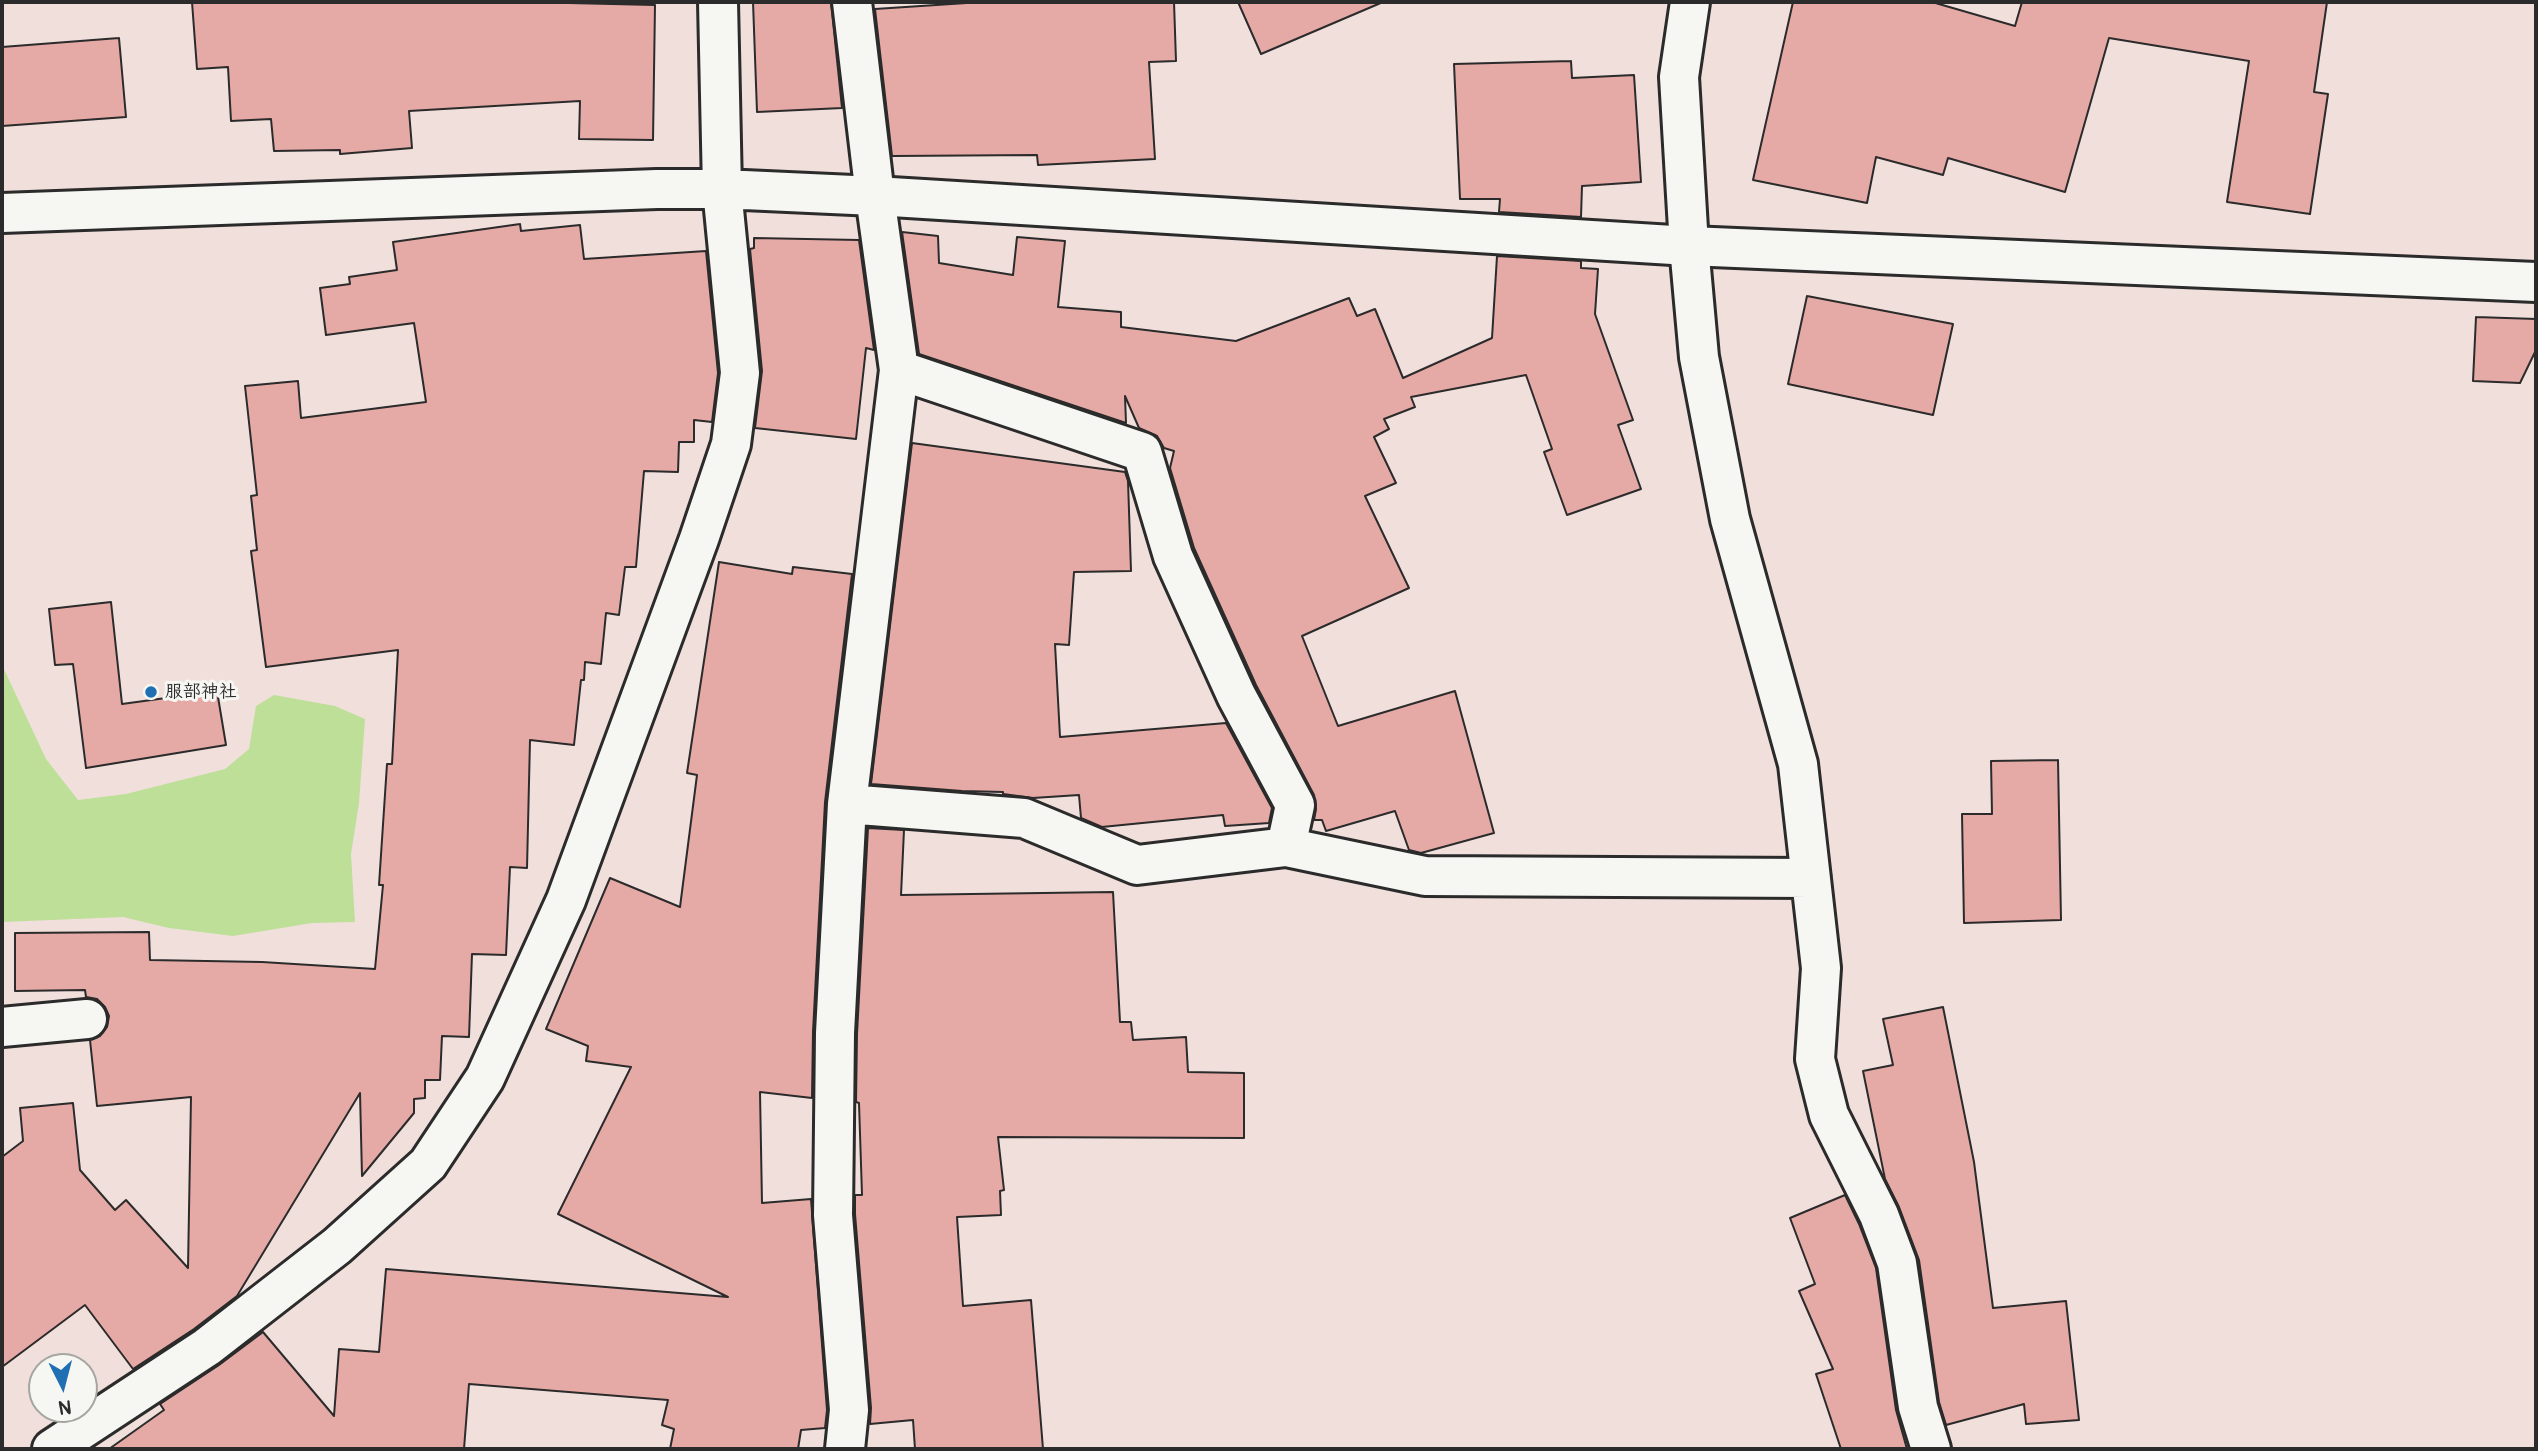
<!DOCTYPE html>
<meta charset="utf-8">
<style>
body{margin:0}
#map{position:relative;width:2538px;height:1451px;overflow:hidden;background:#f1dfdb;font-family:Pangolin,sans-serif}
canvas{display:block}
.frame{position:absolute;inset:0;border:4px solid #2b2b2b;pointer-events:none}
.north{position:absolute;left:28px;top:1353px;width:70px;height:70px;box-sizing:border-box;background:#f6f6f2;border:2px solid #a5a5a2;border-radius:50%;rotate:174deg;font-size:19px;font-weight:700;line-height:28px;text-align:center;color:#2b2b2b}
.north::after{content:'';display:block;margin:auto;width:24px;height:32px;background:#1f6fb2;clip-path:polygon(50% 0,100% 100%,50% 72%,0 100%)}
</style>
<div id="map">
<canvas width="2538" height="1451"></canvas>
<div class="frame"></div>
<div class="north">N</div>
</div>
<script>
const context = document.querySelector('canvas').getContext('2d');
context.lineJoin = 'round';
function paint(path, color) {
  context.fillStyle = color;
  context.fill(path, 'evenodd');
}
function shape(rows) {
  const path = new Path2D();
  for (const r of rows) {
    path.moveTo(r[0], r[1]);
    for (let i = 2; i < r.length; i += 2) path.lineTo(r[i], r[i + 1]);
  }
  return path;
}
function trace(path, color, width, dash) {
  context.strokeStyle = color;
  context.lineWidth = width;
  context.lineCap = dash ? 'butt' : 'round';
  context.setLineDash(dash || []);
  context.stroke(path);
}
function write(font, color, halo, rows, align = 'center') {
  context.font = font + ' Pangolin,"Klee One",sans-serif';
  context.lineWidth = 6;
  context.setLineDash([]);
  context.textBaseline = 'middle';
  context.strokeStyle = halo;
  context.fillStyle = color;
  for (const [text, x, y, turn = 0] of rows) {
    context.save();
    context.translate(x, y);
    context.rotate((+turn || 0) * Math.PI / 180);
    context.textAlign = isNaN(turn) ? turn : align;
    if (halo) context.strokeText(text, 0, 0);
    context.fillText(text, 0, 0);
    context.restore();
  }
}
paint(shape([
 [2,665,46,759,78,800,126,794,225,769,249,749,256,706,274,695,335,706,365,719,359,803,351,854,355,922,312,923,233,936,169,928,123,917,2,922]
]), '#bddf98');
const building = shape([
 [192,2,525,2,655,5,653,140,579,139,580,101,409,111,412,148,340,154,340,150,274,151,271,119,231,121,228,67,197,69,192,2],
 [753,2,831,2,842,108,757,112,753,2],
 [982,2,1174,2,1176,61,1149,62,1155,159,1038,165,1037,155,892,156,875,9,982,2],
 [1238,2,1383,2,1261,54,1238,2],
 [1793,2,1932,2,2015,26,2022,2,2327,2,2314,92,2328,94,2310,214,2227,202,2249,61,2109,38,2065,192,1948,158,1943,175,1876,157,1867,203,1753,180,1793,2],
 [119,38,126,117,2,126,2,47,119,38],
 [1571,61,1572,78,1634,75,1641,182,1582,186,1581,217,1499,212,1500,199,1460,199,1454,64,1571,61],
 [520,224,521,231,580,225,584,259,706,251,718,373,712,422,694,420,694,442,679,442,678,472,644,471,636,567,625,567,619,615,606,613,601,664,585,662,584,680,581,680,574,745,530,740,527,868,510,867,506,955,472,954,469,1037,442,1036,440,1080,425,1080,425,1098,414,1099,414,1113,362,1176,360,1093,237,1296,194,1329,133,1369,85,1305,2,1367,2,1157,23,1141,20,1108,73,1103,80,1170,115,1210,126,1200,188,1268,191,1097,97,1106,90,1040,100,1036,107,1027,109,1016,105,1007,97,999,86,997,85,990,15,991,15,933,149,932,150,960,262,962,375,969,383,885,379,885,387,764,392,764,398,650,266,667,251,551,257,550,251,496,257,495,245,386,298,381,301,418,426,402,414,323,326,335,320,288,350,284,349,277,397,270,393,242,520,224],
 [902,232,938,236,939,263,1013,275,1017,237,1065,241,1058,307,1121,312,1121,327,1236,341,1349,298,1357,316,1375,309,1403,378,1492,338,1497,256,1581,261,1581,268,1598,269,1595,314,1633,420,1618,425,1641,489,1567,515,1544,452,1552,449,1526,375,1411,397,1415,407,1384,419,1389,429,1374,437,1396,483,1365,496,1409,588,1302,636,1338,726,1455,691,1494,833,1421,853,1409,850,1395,811,1326,831,1322,820,1314,820,1316,809,1314,795,1256,685,1194,548,1170,468,1174,451,1164,448,1157,436,1139,428,1125,396,1126,423,919,354,902,232],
 [754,238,859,240,874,350,866,348,856,439,755,428,762,371,750,249,754,248,754,238],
 [1807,296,1953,324,1933,415,1788,384,1807,296],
 [2476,317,2536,319,2536,350,2520,383,2473,381,2476,317],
 [912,443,1125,472,1128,481,1131,571,1074,572,1069,645,1055,644,1060,737,1226,723,1272,808,1269,823,1225,826,1223,815,1102,827,1081,818,1079,795,1033,798,1003,794,1003,792,962,791,871,784,912,443],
 [719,562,792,574,793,567,852,574,825,802,813,1032,812,1098,760,1092,762,1203,811,1199,827,1410,825,1428,801,1430,798,1449,670,1449,674,1429,662,1425,668,1400,469,1384,464,1449,109,1449,164,1410,160,1404,219,1365,263,1332,334,1416,339,1349,379,1352,386,1269,728,1297,558,1214,631,1067,586,1061,588,1046,546,1029,610,878,680,907,697,775,687,773,719,562],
 [111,602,122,704,217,691,226,745,86,768,73,664,55,665,49,609,111,602],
 [2058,760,2061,920,1964,923,1962,814,1992,814,1991,761,2058,760],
 [868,828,904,830,901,895,1113,892,1120,1022,1131,1022,1133,1040,1186,1037,1188,1072,1244,1073,1244,1138,998,1137,1004,1190,1000,1191,1001,1215,957,1217,963,1306,1031,1300,1043,1449,915,1449,913,1420,870,1424,871,1408,855,1214,855,1195,862,1195,859,1103,856,1102,857,1034,868,828],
 [1943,1007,1974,1162,1993,1308,2066,1301,2079,1420,2026,1424,2024,1404,1946,1425,1939,1402,1919,1260,1899,1207,1885,1179,1863,1071,1893,1065,1883,1019,1943,1007],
 [1845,1195,1859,1224,1876,1268,1896,1410,1907,1449,1841,1449,1816,1374,1833,1369,1799,1291,1815,1284,1790,1218,1845,1195]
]);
paint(building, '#e5aaa6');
trace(building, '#2b2b2b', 2);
const minor = shape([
 [1690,2,1679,77,1689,246,1699,357,1730,519,1798,764,1821,968,1815,1059,1829,1115,1879,1215,1897,1263,1918,1407,1931,1449],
 [2,213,657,189,722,189],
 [899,370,1142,452,1173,556,1236,695,1295,805,1286,847],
 [847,804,1024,818,1137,865,1286,847,1425,876,1811,878],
 [2,1027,87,1019],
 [845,1449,849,1410,833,1215,835,1033,847,804,899,370,875,196,852,2]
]);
const tertiary = shape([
 [722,189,875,196,1689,246,2536,282],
 [52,1449,207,1347,337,1246,428,1164,485,1078,566,900,699,539,731,444,740,373,722,189,718,2]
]);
trace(minor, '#2b2b2b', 44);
trace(tertiary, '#2b2b2b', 44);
trace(minor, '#f6f6f2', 38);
trace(tertiary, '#f6f6f2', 38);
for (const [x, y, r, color] of [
 [151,692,7,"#1f6fb2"]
]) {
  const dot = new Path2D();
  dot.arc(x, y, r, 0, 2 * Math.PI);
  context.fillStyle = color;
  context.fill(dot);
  trace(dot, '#f6f6f2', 2.5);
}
write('bold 18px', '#2b2b2b', '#f6f6f2', [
 ["服部神社",165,692]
], 'left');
</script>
